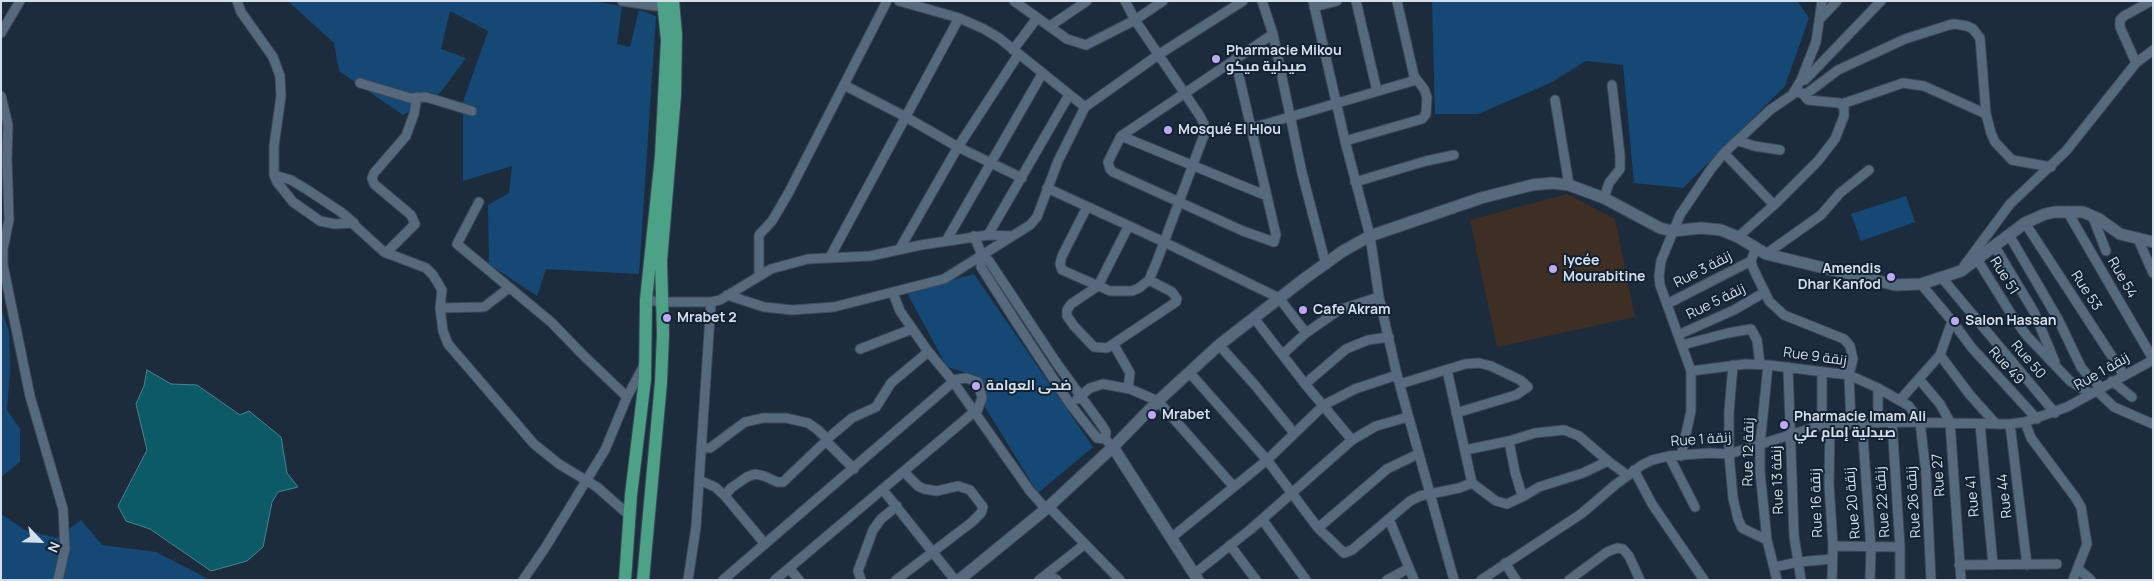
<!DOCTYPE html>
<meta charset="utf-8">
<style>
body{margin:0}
#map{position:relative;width:2154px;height:581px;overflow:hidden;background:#1c2c3d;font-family:Manrope,sans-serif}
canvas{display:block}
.frame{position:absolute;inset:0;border:2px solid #d5dfeb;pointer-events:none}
.north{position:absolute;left:15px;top:516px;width:50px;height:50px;-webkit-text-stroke:4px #122232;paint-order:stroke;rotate:114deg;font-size:14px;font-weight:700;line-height:20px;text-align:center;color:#d5dfeb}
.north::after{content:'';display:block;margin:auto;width:18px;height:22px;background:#d5dfeb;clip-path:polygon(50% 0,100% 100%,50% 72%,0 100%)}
</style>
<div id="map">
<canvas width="2154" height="581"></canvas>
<div class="frame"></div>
<div class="north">N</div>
</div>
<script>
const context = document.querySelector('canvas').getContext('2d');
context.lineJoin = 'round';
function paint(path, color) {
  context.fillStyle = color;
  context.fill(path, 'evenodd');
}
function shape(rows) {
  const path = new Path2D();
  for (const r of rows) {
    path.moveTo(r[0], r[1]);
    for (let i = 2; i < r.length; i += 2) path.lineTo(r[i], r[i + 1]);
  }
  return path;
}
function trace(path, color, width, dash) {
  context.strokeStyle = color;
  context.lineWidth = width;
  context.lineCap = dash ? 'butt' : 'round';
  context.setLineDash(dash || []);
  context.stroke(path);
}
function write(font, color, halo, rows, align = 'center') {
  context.font = font + ' Manrope,Cairo,sans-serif';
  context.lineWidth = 4;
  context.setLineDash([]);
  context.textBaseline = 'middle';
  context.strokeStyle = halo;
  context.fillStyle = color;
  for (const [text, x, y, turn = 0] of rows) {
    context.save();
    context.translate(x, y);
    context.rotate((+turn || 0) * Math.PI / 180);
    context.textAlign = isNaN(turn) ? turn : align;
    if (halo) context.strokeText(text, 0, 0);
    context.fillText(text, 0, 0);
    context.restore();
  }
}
paint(shape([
 [1567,194,1615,219,1635,317,1497,347,1470,220]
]), '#3e2e23');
paint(shape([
 [288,1,593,1,622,6,617,44,630,47,639,10,656,16,639,274,546,269,537,296,489,264,488,205,509,193,512,166,463,181,463,102,488,31,450,11,441,49,466,58,440,93,403,115,339,71,334,43],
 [1432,1,1797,1,1809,18,1785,86,1683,188,1634,183,1623,65,1586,61,1550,83,1478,114,1435,114],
 [1906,196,1915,222,1861,241,1851,214],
 [974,274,1093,447,1038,493,985,407,986,395,980,377,947,367,907,293],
 [1,308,9,332,10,371,7,410,20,429,20,462,1,477],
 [1,514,25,530,57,538,81,520,102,545,156,552,210,580,1,580]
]), '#164876');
const water = shape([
 [147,370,171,384,197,385,240,415,249,411,281,437,287,473,298,487,278,492,272,502,263,547,247,561,211,571,150,529,126,521,118,506,147,450,136,404,144,386,147,370]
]);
paint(water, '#0d5a67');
trace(water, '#49828f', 1);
const minor = shape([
 [237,1,241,12,273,57,280,76,281,96,274,146,274,175,277,182,293,202,320,221,335,224,352,223,384,252,426,268,433,275,442,290,440,308,443,331,448,344,534,444,559,464,597,487,630,516],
 [622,1,655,6,663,5],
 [899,1,959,18,984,29,999,38,1085,107],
 [1014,1,1067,39,1086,45,1135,20,1163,1],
 [1262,1,1273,34,1302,173,1326,265],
 [1313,1,1345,141,1370,236,1379,297,1397,375,1454,580],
 [1356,1,1377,91],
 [1314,7,1337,1],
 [1820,19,1837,1],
 [1050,26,1087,1],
 [1,33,20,1],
 [1013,50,1037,18],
 [1235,59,1276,235,1274,242,1243,231,1113,172,1110,169,1108,162,1121,136,1273,34],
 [2136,63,2120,27,2120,20,2124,16,2151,1],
 [1805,80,1881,1],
 [360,83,410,98,426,97,472,111],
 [844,85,904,116,958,147,1022,178],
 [1795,92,1806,94,1838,70,1905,39,1949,25,1954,24,1967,26,1973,29,1980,38,1986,114,1991,133,1995,142,2012,160,2051,167],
 [1,96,8,125,7,158,9,220,3,249,3,265,30,396,63,509,65,549,58,580],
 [1555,100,1569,185],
 [1842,104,1903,83,1924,86,1986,114],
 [1252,128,1416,80],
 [1121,136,1267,196],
 [1345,141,1422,119,1426,114,1427,97,1424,89,1414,76,1397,1],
 [1739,141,1754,146,1780,150],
 [1724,153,1774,205],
 [274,175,291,180,306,189,341,212,354,223],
 [1355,182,1426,161,1454,155],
 [1047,188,1164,242,1279,298,1306,333],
 [1604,198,1609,183,1620,169,1620,155,1612,85],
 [479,202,457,244,551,322,583,355,627,397],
 [1087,207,1062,256,1060,264,1062,270,1110,291,1132,291,1139,288,1149,280,1157,261,1204,135,1204,124,1200,116,1135,20,1125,1],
 [2067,211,2153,359],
 [2092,215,2106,251],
 [2025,223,2124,375],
 [1128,227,1098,286,1071,304,1067,310,1067,316,1074,326,1094,347,1107,348,1176,302,1177,299,1172,292,1149,280],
 [988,235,1069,95],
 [2009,235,2058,319,2081,367,2089,377,2102,388],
 [974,236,982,255,981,267,1016,322,1070,404,1097,438,1105,439,1113,447],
 [1738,237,1774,205,1818,161,1835,139,1844,116,1844,107,1839,103,1808,100,1803,94],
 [2138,239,2153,273],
 [946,241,1042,74],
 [1994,245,2034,312,2055,362],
 [1756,247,1751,261,1753,268,1769,301,1784,315,1844,339,1850,346,1853,359,1849,375,1851,423],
 [899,250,958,147,1018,55],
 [386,253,415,224,411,215,374,184,372,178,374,173,406,136,414,114,417,97],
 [1766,254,1821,215,1840,193,1869,170],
 [982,255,989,261,1058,365,1101,424,1106,432,1105,439],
 [830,257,959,18],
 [1977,259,2013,317,2027,336,2070,381,2091,394],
 [1964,266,2010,204,2066,151,2136,63,2153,50],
 [759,275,759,235,772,221,789,192,887,1],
 [1942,278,2055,413],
 [1921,284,1952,321,1972,348,2037,419],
 [893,293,900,311,927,350,952,380,1030,491,1046,509],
 [727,295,764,307,792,310,834,307,944,279,1030,225,1037,217,1058,161,1085,107,1158,55,1243,1],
 [646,300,662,302,711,302,720,300,771,269,808,259,870,256,921,245,988,235,1011,236],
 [1667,304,1751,261],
 [440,308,484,307,509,288],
 [1254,318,1305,384,1352,440],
 [1678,335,1734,310,1765,292],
 [1114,345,1130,373,1128,388],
 [1219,345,1254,384,1294,433],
 [1682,345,1728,333,1751,329,1757,340,1760,364],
 [860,349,912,329],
 [1283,354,1306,333,1339,310,1379,297],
 [1940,355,1970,395,1996,424],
 [1733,365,1729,412,1729,454,1733,498,1738,519,1742,528,1767,540],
 [1768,365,1760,445,1760,472,1767,540,1777,580],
 [1788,367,1794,536,1801,580],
 [1447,370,1472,483,1496,501,1507,504,1524,496],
 [1691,371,1746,364,1768,365,1849,375,1878,388,1909,406,1920,422,1926,473,1931,580],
 [1189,372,1267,460,1318,528,1344,553,1352,550,1410,501,1420,496,1459,488,1472,483],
 [1822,373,1822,425],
 [1919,379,1940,404,1950,422,1961,580],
 [952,380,966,378,978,382,982,398,976,414],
 [2112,381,2132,397],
 [1305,384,1346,349,1368,340,1389,337],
 [1400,384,1465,364,1479,363,1491,366,1520,380,1528,387,1516,395,1456,413],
 [2097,391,2114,407,2153,424],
 [1077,399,1090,388,1103,384,1130,389,1158,401,1234,487],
 [1900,400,1940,355,1952,321],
 [1892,422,1900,547,1900,580],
 [2025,422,2031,438,2075,497,2081,507,2087,544,2073,580],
 [1862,423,1871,548,1870,580],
 [1878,423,1878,388],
 [1980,424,1993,565],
 [2010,424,2027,565],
 [1830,425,1829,484,1833,546,1832,580],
 [827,439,852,418,876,407,891,383,928,352],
 [1509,441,1515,472,1521,492,1524,496,1539,487,1583,473,1608,461],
 [701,448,710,448,745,422,763,418,786,418,808,423,818,430,827,439,826,441],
 [1465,450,1509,441,1535,433,1564,430,1579,436,1608,461,1627,475],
 [1669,456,1695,507],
 [1681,456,1691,411,1691,371,1660,285,1659,276,1661,261,1680,215,1711,169,1724,153,1770,110,1792,95,1801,80,1816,42,1822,1],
 [1634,470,1652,504,1704,580],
 [699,480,715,487,725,496],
 [883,490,955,580],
 [1049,507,1120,580],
 [1262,519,1306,580],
 [1389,519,1414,580],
 [1318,528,1387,469,1418,454],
 [1171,538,1267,460,1324,405,1355,389,1397,375],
 [765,544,725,496,731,488,747,477,755,474,764,476,777,482,783,482,826,441,854,469],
 [1230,545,1256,580],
 [1833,546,1900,547],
 [1505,563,1516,580],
 [1959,565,2057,564],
 [1775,567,1798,562,1832,559],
 [789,568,799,580],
 [2078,569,2091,580],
 [1047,574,1057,580],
 [1194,574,1251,529,1352,440,1376,426,1408,417],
 [523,580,545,548,605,450,627,397,644,365],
 [688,580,696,527,711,302],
 [723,580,953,382],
 [775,580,974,412],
 [861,580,858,571,873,530,881,519,897,506],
 [896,580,972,522,981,513,983,507,970,490,958,486,937,491,924,489,918,486,904,472],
 [1039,580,1085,544],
 [1387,580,1409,568],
 [1481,580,1581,514,1615,485,1642,465,1652,460,1669,456,1710,453,1729,454,1822,425,1892,422,2010,424,2025,422,2067,407,2153,360],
 [1569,580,1607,552,1617,548,1623,549,1629,556,1640,580]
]);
const tertiary = shape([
 [1113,447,1198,580],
 [959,580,1046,509,1113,447,1158,401,1219,345,1304,279,1343,251,1370,236,1481,198,1532,185,1552,183,1569,185,1604,198,1660,228,1672,231,1701,228,1721,230,1738,237,1766,254,1895,285,1921,284,1961,271,2025,223,2045,214,2055,212,2083,212,2099,219,2120,234,2153,242]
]);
const primary = shape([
 [625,580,631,495,645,379,646,300,661,156,667,40,663,1],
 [643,580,661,382,663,334,661,261,675,95,676,34,673,1]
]);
trace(minor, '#3b4957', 11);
trace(tertiary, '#3b4957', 13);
trace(primary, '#3b4957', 14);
trace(minor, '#57697d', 9);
trace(tertiary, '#57697d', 11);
trace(primary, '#4ca187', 12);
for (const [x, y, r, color] of [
 [1216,59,5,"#bea9f4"],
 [1168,130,5,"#bea9f4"],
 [1553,269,5,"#bea9f4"],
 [1891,277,5,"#bea9f4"],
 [1303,310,5,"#bea9f4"],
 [667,318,5,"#bea9f4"],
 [1955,321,5,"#bea9f4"],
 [976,386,5,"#bea9f4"],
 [1152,415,5,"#bea9f4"],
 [1784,425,5,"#bea9f4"]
]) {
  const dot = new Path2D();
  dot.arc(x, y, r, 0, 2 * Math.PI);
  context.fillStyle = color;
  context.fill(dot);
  trace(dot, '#122232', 2);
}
write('bold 14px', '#d5dfeb', '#122232', [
 ["Pharmacie Mikou",1226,51],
 ["صيدلية ميكو",1226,67],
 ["Mosqué El Hlou",1178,130],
 ["lycée",1563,261],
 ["Mourabitine",1563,277],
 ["Amendis",1881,269,"right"],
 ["Dhar Kanfod",1881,285,"right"],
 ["Cafe Akram",1313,310],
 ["Mrabet 2",677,318],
 ["Salon Hassan",1965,321],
 ["ضحى العوامة",986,386],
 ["Mrabet",1162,415],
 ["Pharmacie Imam Ali",1794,417],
 ["صيدلية إمام علي",1794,433]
], 'left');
write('14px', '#d5dfeb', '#122232', [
 ["Rue 3 زنقة",1703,270,-27],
 ["Rue 51",2004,276,58],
 ["Rue 54",2122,278,60],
 ["Rue 53",2086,291,57],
 ["Rue 5 زنقة",1716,302,-26],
 ["Rue 9 زنقة",1815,357,8],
 ["Rue 50",2028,360,50],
 ["Rue 49",2006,366,48],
 ["Rue 1 زنقة",2102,372,-30],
 ["Rue 1 زنقة",1701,440,-4],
 ["Rue 12 زنقة",1749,452,-89],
 ["Rue 27",1939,475,-94],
 ["Rue 13 زنقة",1778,480,-92],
 ["Rue 41",1973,496,-95],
 ["Rue 44",2005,496,-97],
 ["Rue 22 زنقة",1883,502,-94],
 ["Rue 26 زنقة",1914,502,-94],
 ["Rue 16 زنقة",1817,503,-92],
 ["Rue 20 زنقة",1853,503,-95]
]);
</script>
